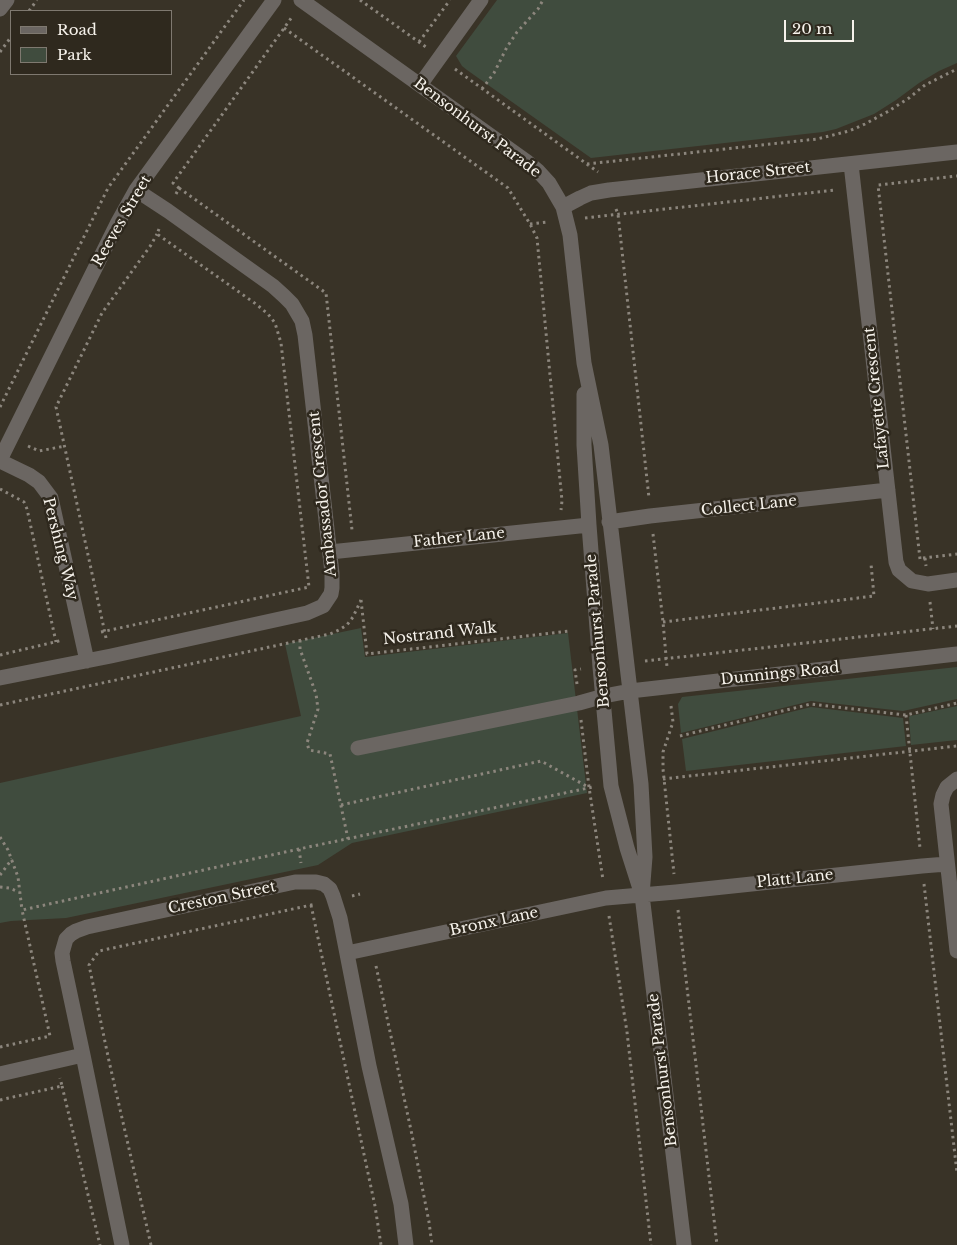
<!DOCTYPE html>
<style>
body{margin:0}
#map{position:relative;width:957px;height:1245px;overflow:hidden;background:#393327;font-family:"Libre Baskerville",serif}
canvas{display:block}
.legend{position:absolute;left:10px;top:10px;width:162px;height:65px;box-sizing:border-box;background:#2f291e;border:1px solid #7f7970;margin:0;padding:6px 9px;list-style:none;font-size:15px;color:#f6f2eb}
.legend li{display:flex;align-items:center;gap:10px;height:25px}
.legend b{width:25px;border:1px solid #7f7970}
.scale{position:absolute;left:784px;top:20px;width:70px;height:22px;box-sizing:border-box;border:2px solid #f6f2eb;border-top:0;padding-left:6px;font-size:15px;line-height:18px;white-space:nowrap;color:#f6f2eb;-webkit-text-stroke:4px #2f291e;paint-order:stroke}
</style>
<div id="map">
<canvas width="957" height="1245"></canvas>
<ul class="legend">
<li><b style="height:6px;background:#6b6662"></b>Road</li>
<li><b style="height:14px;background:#404c3e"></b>Park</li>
</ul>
<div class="scale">20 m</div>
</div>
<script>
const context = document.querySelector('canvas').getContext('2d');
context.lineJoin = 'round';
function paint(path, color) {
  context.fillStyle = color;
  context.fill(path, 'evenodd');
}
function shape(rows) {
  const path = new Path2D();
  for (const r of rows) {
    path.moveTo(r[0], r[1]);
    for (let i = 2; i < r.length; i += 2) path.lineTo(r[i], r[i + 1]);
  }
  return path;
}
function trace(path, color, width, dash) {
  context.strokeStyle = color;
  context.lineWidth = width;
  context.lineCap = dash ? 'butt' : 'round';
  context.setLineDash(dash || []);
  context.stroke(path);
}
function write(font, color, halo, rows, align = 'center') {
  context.font = font + ' "Libre Baskerville",serif';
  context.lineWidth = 5;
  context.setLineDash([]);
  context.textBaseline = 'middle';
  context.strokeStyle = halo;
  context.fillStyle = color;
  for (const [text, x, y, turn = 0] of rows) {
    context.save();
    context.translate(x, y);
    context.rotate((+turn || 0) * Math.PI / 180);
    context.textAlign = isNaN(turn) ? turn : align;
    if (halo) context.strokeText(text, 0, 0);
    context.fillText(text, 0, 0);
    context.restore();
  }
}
paint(shape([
 [497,0,957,0,957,63,939,71,919,83,896,100,874,114,836,129,823,132,591,158,467,70,462,66,456,56],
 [361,628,365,657,568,633,587,793,352,843,318,865,66,918,11,921,0,923,0,783,301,716,285,644],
 [957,667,957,699,903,711,811,701,681,733,678,704,682,697],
 [957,706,957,740,911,745,909,717,910,716],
 [811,707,903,718,906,746,686,771,682,739]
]), '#404c3e');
trace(shape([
 [360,0,426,47],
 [29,11,37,0],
 [284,28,508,188,530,224,537,238,562,501,561,510],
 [419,42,450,0],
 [0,52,11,37],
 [455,69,598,172],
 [482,89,494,73,507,47,517,32,538,9,543,0],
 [587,164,817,139,849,131,865,124,887,112,909,98,925,85,957,69],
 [179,188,326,293,352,530],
 [176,194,179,188,173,183,292,17],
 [616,209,618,214,649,498],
 [585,218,835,190],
 [530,224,547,222],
 [0,407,108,188,244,0],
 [28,446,39,451,65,446],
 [0,489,24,502,27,509,56,642],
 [653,534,663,622,667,667],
 [923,558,957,554],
 [925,558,926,566],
 [920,559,878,185,957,176],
 [361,600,367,654,570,631],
 [930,602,933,629],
 [663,622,874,596,871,564],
 [101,632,309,587,281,343,275,323,268,314,256,304,157,234,159,229],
 [106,638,56,407,102,313,151,245,157,234],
 [300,640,300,649,316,694,318,709,307,743,309,750,330,754,348,839],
 [0,655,63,640],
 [645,661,957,626],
 [577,684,575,670,581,669],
 [0,705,330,634,339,630,347,625,353,617,361,600],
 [671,706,673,722,663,752,663,769,674,874],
 [906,715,920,848],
 [581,720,589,787,603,880],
 [680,736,811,704,906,715,957,703],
 [663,779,957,746],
 [341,805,541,761,588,787],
 [0,837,8,850,18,877,22,910],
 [299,849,301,863],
 [0,875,12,859],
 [924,884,957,1173],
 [0,887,9,888,19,892],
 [352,896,360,894],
 [311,905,375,1206,381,1245],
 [678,910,717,1245],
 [609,916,627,1032,651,1245],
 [376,966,412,1135,429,1222,432,1245],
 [0,1047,50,1036,22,910,299,849,593,787],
 [62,1086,100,1245],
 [0,1100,62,1086,60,1078],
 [151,1245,109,1061,89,965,99,951,316,904]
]), '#8c867d', 3, [2.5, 4]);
trace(shape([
 [301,0,526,161,538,171,549,183,563,207,570,235,584,363,601,445,641,784,645,857,642,895],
 [0,9,7,0],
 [420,85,481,0],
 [851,164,896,562,899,570,912,581,928,584,957,580],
 [563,207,580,198,591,193,609,190,957,152],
 [584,394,584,445,589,525,600,667,611,786,627,848,642,895,684,1245],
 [0,460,117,224,136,190,274,0],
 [0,461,29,475,39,482,51,498,87,661],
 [609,522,650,516,888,490],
 [330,552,589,525],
 [0,678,111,656,307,613,323,606,331,594,332,588,332,573,305,335,302,321,292,304,284,296,273,286,168,211,136,190],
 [358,748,579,703,604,696,630,691,957,654],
 [957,779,947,787,943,795,941,804,957,951],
 [347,953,606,898,676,892,922,866,947,864],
 [0,1074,83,1055],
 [122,1245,83,1055,63,961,62,953,66,939,71,934,76,931,87,927,295,882,316,882,324,884,330,889,333,896,340,918,369,1066,401,1204,406,1245]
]), '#6b6662', 15);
write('15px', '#f6f2eb', '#2f291e', [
 ["Bensonhurst Parade",477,128,37],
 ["Horace Street",758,173,-6],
 ["Reeves Street",122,221,-60],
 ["Lafayette Crescent",877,398,-96],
 ["Ambassador Crescent",323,494,-96],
 ["Collect Lane",749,506,-6],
 ["Father Lane",459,538,-6],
 ["Pershing Way",60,549,76],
 ["Bensonhurst Parade",598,631,-95],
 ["Nostrand Walk",440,634,-6],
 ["Dunnings Road",780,674,-6],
 ["Platt Lane",795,879,-6],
 ["Creston Street",222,898,-12],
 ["Bronx Lane",494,922,-12],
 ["Bensonhurst Parade",663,1070,-97]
]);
</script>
